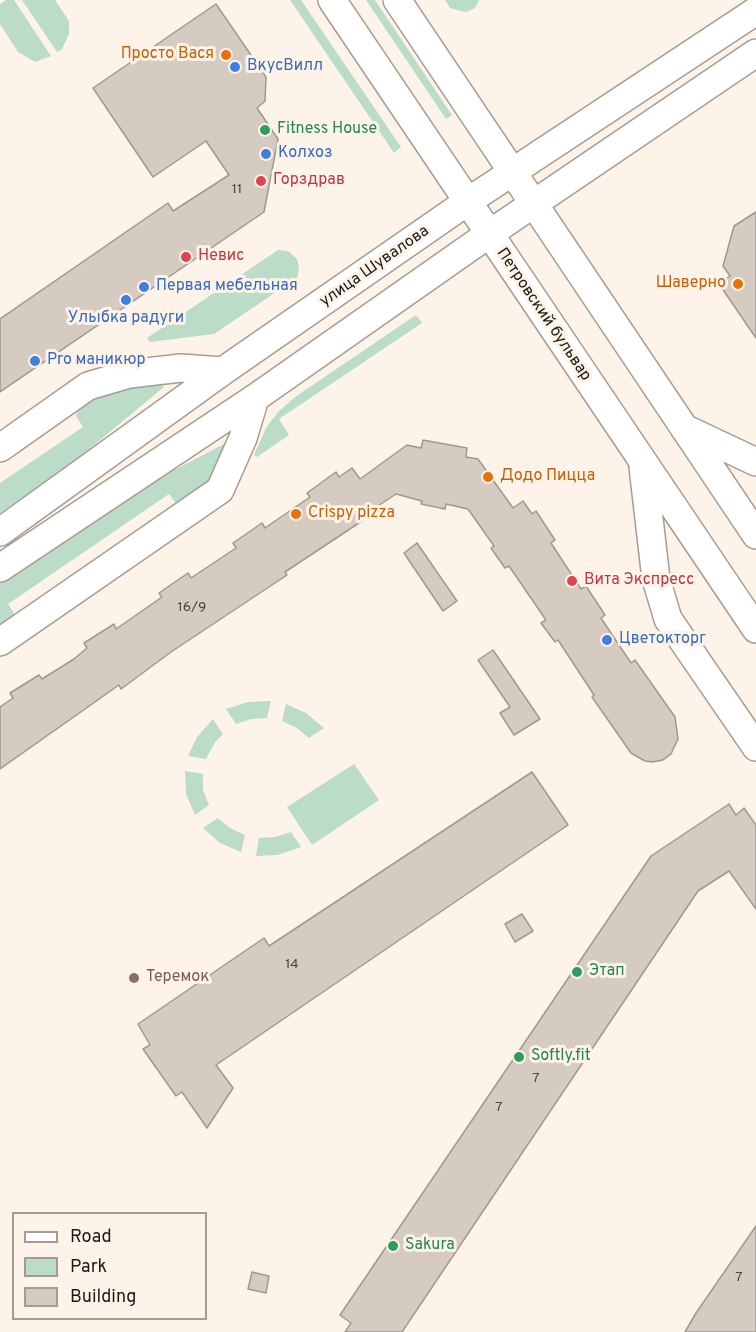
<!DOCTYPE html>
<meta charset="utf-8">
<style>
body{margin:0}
#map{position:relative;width:756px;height:1332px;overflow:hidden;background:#fef3e8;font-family:Overpass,sans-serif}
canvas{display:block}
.legend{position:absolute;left:12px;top:1212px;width:195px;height:108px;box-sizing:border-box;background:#fef3e8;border:2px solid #a49c94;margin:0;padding:8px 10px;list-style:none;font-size:18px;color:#1d1915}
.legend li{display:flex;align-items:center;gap:12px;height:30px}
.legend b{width:30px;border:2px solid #a49c94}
</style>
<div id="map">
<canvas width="756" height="1332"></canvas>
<ul class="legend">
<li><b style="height:8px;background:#fff"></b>Road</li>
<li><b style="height:16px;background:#badcc8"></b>Park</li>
<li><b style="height:16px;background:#d5cbc0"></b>Building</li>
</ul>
</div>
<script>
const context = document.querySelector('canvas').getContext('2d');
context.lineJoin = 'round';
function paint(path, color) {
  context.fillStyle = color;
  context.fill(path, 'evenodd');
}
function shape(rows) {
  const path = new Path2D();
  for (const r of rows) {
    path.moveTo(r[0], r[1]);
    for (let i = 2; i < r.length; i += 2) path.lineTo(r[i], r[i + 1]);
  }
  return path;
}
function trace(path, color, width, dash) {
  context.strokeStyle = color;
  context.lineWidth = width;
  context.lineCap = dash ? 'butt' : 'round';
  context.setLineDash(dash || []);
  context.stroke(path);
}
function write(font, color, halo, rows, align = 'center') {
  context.font = font + ' Overpass,sans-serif';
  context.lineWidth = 6;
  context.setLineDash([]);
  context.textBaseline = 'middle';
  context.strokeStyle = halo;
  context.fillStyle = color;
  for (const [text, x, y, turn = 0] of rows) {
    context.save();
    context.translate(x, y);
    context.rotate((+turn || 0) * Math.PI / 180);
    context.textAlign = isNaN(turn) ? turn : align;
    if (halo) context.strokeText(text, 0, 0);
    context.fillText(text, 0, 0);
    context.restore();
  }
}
paint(shape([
 [6,0,14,0,51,56,35,62,18,52,0,24,0,4],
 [22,0,55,0,69,21,69,34,62,49,57,52],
 [290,0,301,0,401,147,394,153],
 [366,0,375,0,452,115,446,119],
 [445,0,479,0,475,8,466,12,450,8],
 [278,250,288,251,297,259,299,269,297,278,214,334,150,342,147,338],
 [416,315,422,323,279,419,289,435,257,457,254,455,266,428,278,412,295,397],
 [161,384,164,387,64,470,0,513,0,483,83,427,76,416,77,412,95,398,129,387],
 [224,444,228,447,215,475,201,493,179,508,169,494,8,604,17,618,0,629,0,583,142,487],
 [271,701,267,718,251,719,236,724,226,709,248,702],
 [286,704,306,713,324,728,309,738,297,728,282,721],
 [213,719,223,734,215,742,206,759,188,756,197,737],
 [354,764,379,800,312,845,287,807],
 [185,771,203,774,203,790,209,805,195,815,186,794],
 [218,818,230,828,245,835,241,852,220,843,203,828],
 [291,832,301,847,278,855,256,856,259,838,275,837]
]), '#badcc8');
const building = shape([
 [216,4,266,77,265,101,257,108,278,139,264,212,0,392,0,319,168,203,173,211,229,175,206,141,153,177,93,88,216,4],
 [756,212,756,338,719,284,730,276,723,266,734,226,756,212],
 [423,440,467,448,466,457,478,459,513,508,523,501,532,514,536,511,555,540,551,543,581,589,586,586,605,615,601,618,631,663,635,660,675,717,678,739,671,754,663,760,652,762,645,761,631,753,592,697,594,695,558,640,555,642,541,623,546,620,509,566,505,568,491,548,494,546,468,509,446,504,445,509,421,504,422,501,396,494,360,518,362,521,285,572,287,575,171,652,121,689,119,685,0,769,0,707,13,698,10,693,39,675,42,679,74,659,87,648,84,643,114,624,116,629,162,597,159,593,188,573,191,578,236,548,233,543,262,523,265,528,310,497,307,493,336,472,339,477,352,468,360,479,407,445,421,448,423,440],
 [417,543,457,601,443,611,404,553,417,543],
 [493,650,540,719,514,735,500,713,510,707,478,660,493,650],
 [532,772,568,825,216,1065,233,1088,207,1128,182,1092,176,1096,143,1049,150,1045,138,1024,264,938,269,946,532,772],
 [729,804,736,815,744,808,756,825,756,909,729,871,698,891,402,1332,345,1332,351,1323,340,1315,651,856,729,804],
 [522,914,533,931,515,942,505,924,522,914],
 [756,1226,756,1332,685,1332,696,1313,756,1226],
 [252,1272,269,1276,266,1293,248,1289,252,1272]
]);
paint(building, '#d5cbc0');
trace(building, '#a1988e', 1.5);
const minor = shape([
 [332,0,756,629],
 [397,0,756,535],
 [684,428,756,462],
 [0,448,88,386,129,374,181,368,223,371],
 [643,467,656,579,668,619,756,747],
 [0,532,223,371,467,202,756,11],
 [0,568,255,398,489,234,756,53],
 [0,642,220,490,243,438,255,398]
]);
trace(minor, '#a69c92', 30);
trace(minor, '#fff', 27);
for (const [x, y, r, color] of [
 [226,55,6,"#e8710a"],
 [235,67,6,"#3f7fe0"],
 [265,130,6,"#2e9e5b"],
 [266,154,6,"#3f7fe0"],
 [261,181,6,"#e0444e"],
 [186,257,6,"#e0444e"],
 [738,284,6,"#e8710a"],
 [144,287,6,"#3f7fe0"],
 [126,300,6,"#3f7fe0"],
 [35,361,6,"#3f7fe0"],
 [488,477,6,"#e8710a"],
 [296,514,6,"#e8710a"],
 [572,581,6,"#e0444e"],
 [607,640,6,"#3f7fe0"],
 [577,972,6,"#2e9e5b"],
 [134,978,6,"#8d6e63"],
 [519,1057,6,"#2e9e5b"],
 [393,1246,6,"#2e9e5b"]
]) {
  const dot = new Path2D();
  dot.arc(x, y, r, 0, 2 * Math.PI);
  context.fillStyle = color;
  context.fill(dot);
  trace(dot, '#fef3e8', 2);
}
write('14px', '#4b4640', null, [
 ["11",237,190],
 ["16/9",192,608],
 ["14",292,965],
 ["7",536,1079],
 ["7",499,1108],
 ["7",739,1278]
]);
write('16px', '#c56008', '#fef3e8', [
 ["Просто Вася",214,55],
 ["Шаверно",726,284],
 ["Додо Пицца",500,477,"left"],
 ["Crispy pizza",308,514,"left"]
], 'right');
write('16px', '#366cbe', '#fef3e8', [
 ["ВкусВилл",247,67],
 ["Колхоз",278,154],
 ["Первая мебельная",156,287],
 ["Улыбка радуги",126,319,"center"],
 ["Pro маникюр",47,361],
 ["Цветокторг",619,640]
], 'left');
write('16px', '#27864d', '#fef3e8', [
 ["Fitness House",277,130],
 ["Этап",589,972],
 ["Softly.fit",531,1057],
 ["Sakura",405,1246]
], 'left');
write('16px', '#be3a42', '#fef3e8', [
 ["Горздрав",273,181],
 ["Невис",198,257],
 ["Вита Экспресс",584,581]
], 'left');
write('16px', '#1d1915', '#fef3e8', [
 ["улица Шувалова",375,267,-35],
 ["Петровский бульвар",543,315,56]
]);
write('16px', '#785e54', '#fef3e8', [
 ["Теремок",146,978]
], 'left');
</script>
